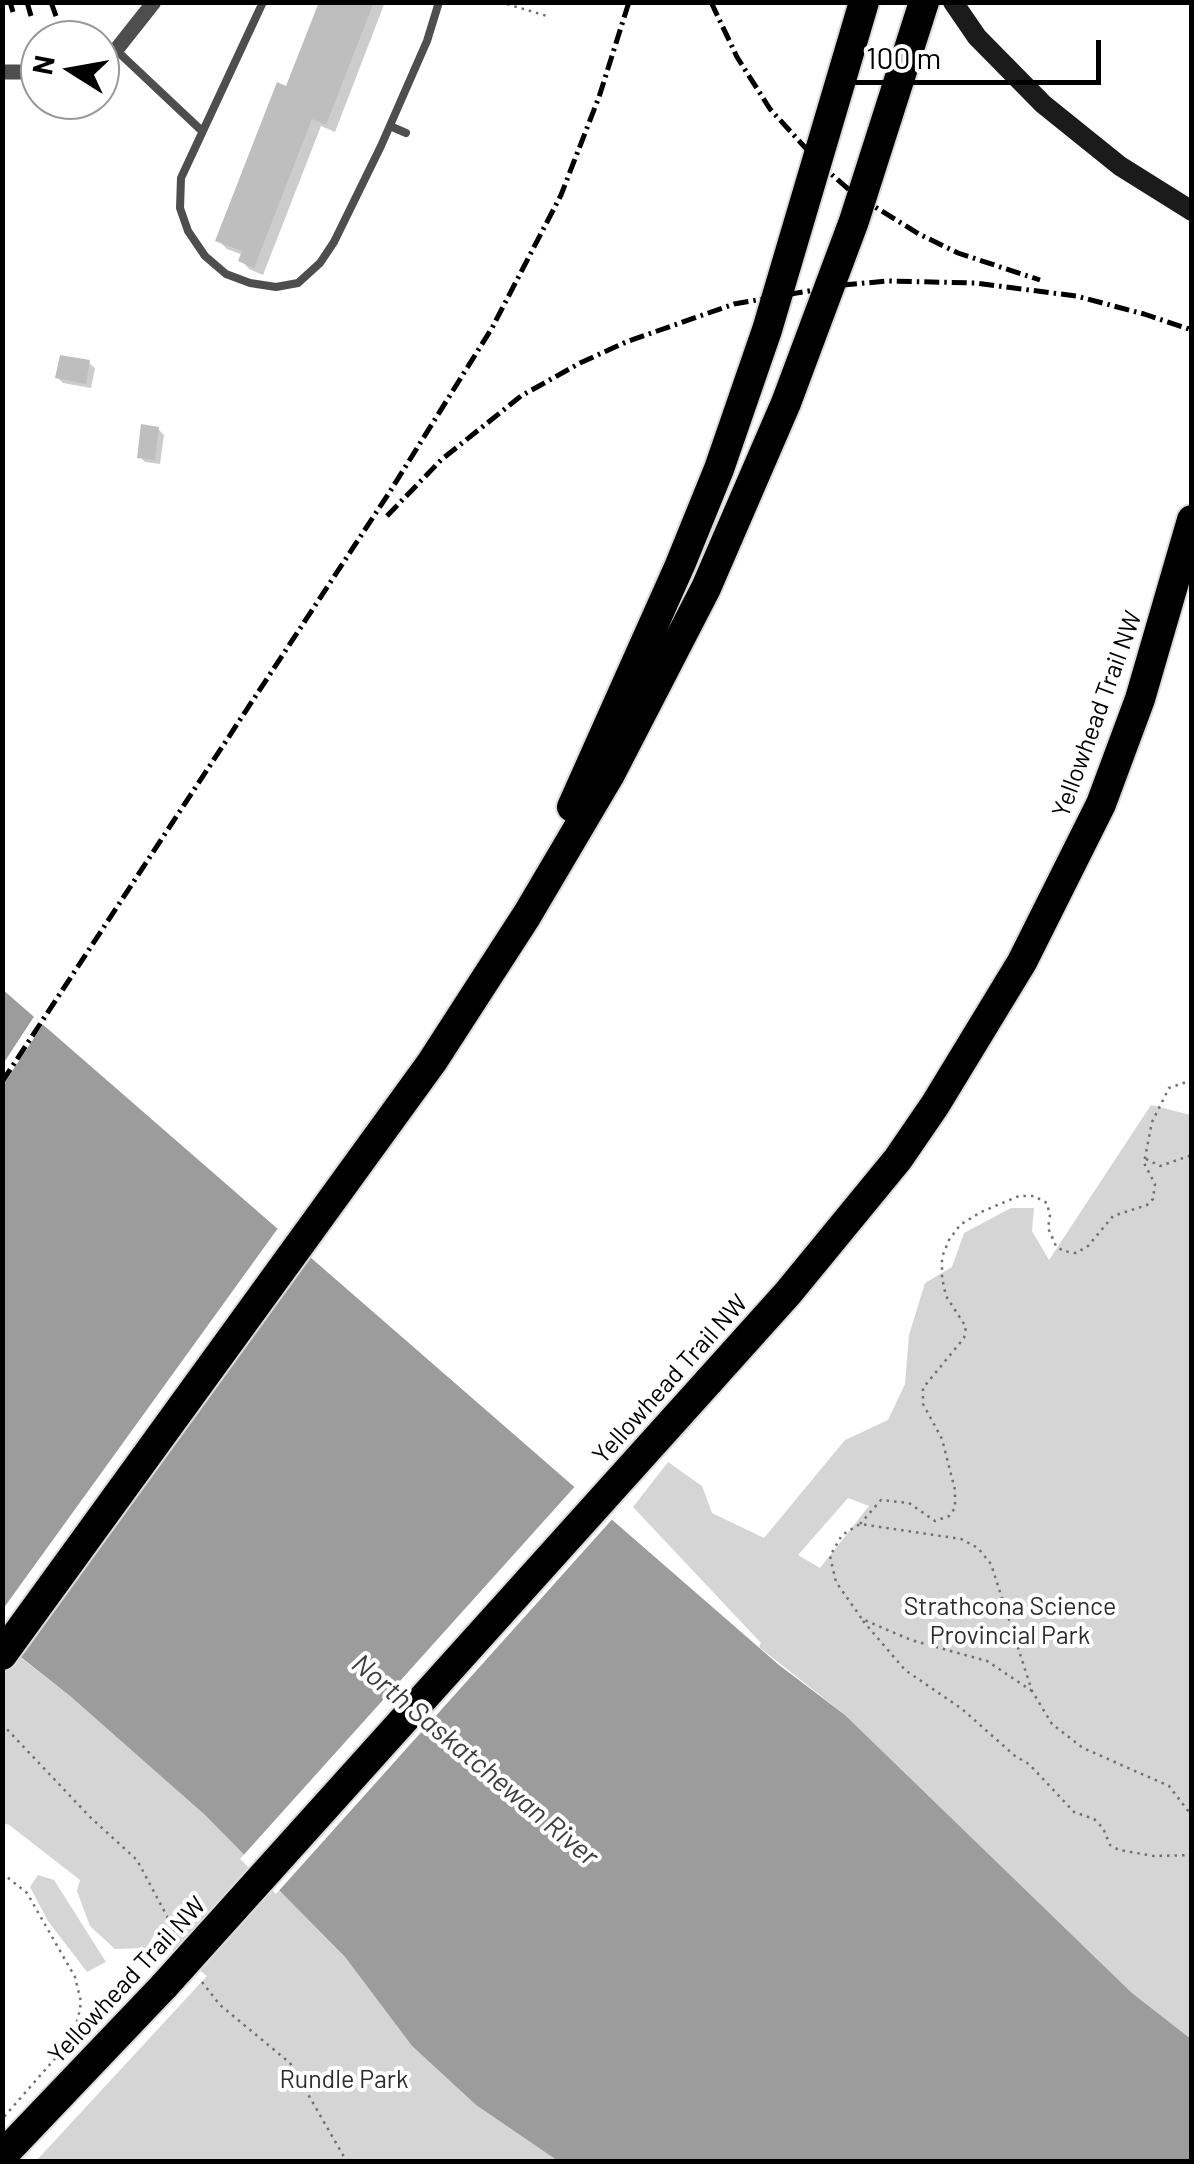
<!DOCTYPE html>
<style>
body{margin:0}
#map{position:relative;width:1194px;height:2164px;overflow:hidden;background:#fff;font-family:Barlow,sans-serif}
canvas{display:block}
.frame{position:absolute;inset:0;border:5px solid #000;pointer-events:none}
.north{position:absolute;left:20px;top:20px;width:100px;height:100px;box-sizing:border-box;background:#fff;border:2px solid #999;border-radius:50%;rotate:281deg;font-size:28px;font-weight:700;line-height:40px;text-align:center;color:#000}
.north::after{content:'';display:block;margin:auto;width:35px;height:45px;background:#000;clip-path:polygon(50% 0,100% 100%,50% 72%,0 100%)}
.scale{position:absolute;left:849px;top:40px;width:252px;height:45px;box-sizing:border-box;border:5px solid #000;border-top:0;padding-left:12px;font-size:30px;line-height:35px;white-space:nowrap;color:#000;-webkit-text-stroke:8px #fff;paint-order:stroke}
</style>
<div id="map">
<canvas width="1194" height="2164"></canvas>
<div class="frame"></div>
<div class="north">N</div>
<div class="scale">100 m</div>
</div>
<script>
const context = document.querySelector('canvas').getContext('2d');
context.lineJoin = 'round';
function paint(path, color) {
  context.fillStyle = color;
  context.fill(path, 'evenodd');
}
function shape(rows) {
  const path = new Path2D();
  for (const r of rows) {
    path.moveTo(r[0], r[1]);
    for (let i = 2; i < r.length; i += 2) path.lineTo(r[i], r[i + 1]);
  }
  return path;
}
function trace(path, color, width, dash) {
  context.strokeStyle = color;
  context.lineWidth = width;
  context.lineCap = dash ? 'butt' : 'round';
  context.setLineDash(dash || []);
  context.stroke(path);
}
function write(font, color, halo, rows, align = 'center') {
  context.font = font + ' Barlow,sans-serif';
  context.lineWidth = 8;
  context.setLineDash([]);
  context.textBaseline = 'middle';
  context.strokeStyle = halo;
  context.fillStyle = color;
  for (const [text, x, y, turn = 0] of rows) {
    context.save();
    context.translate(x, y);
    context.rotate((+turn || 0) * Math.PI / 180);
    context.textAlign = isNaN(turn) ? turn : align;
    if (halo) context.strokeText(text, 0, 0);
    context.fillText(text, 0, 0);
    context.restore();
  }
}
paint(shape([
 [1151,1105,1191,1115,1191,2039,1132,1993,845,1715,759,1647,761,1643,633,1507,668,1462,702,1486,712,1513,764,1538,845,1440,888,1420,905,1384,909,1335,925,1283,952,1267,964,1233,1011,1208,1034,1208,1032,1231,1049,1260],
 [848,1498,869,1506,820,1568,798,1555],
 [2,1643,70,1696,205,1815,345,1957,412,2046,476,2105,558,2161,36,2161,207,1976,154,1935,146,1948,115,1949,90,1926,77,1891,80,1880,8,1824,3,1825],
 [38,1875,54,1880,106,1962,87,1972,48,1921,30,1887]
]), '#d5d5d5');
paint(shape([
 [2,989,779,1665,845,1715,1132,1993,1191,2039,1191,2161,558,2161,476,2105,412,2046,345,1957,205,1815,70,1696,3,1643]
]), '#9c9c9c');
paint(shape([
 [37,1012,46,1020,3,1085,3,1064],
 [281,1224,314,1252,18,1661,2,1649,3,1609],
 [578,1483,616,1515,276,1894,240,1859]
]), '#fff');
paint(shape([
 [321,2,385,2,335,132,321,126,263,275,249,269,241,260,243,255,227,249,218,240,287,89],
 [89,363,95,368,91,388,63,383,58,378],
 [158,429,164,435,160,464,145,462,140,457]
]), '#0003');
paint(shape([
 [319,2,374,2,326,125,312,119,254,268,238,261,242,251,215,241,277,82,286,86],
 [60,355,90,360,86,384,55,378],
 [141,424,159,427,155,460,137,458]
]), '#bebebe');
const motorway = shape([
 [572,807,680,565,719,469,767,330,864,2],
 [708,1382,788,1293,898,1159,935,1105,1022,962,1101,804,1140,699,1192,520],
 [2,1655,432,1062,527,915,609,776,706,588,786,403,854,221,924,2],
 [2,2156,165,1985]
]);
trace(motorway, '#dbdbdb', 34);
trace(shape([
 [500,2,547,16],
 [1146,1159,1160,1166,1192,1155],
 [860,1524,881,1500,909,1503,935,1521,949,1516,955,1508,955,1490,942,1439,923,1404,923,1388,964,1338,966,1327,946,1296,942,1278,942,1257,949,1240,960,1225,981,1212,1019,1196,1034,1196,1047,1203,1050,1216,1048,1228,1056,1246,1063,1251,1076,1253,1088,1246,1113,1216,1147,1205,1153,1199,1155,1184,1144,1163,1152,1122,1169,1088,1192,1080],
 [863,1621,905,1670,962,1709,1015,1756,1029,1764,1074,1812,1094,1819,1103,1828,1110,1845,1119,1850,1154,1856,1192,1855],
 [1032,1691,987,1661,911,1640,862,1619,836,1582,830,1556,842,1535,860,1524,961,1539,978,1548,991,1564,1032,1691,1052,1724,1083,1748,1169,1786,1192,1816],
 [2,1724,90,1817,137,1860,177,1935],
 [2,1873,27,1893,75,1977,81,2002,78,2019,66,2046,3,2118],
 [202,1982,220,2005,290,2063,347,2162]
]), '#707070', 2.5, [2.5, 5]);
trace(shape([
 [263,2,181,178,180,208,188,231,205,256,226,274,250,283,276,287,298,283,320,263,334,242,381,146,427,41,439,2],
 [116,50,202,131],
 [390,126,406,133]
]), '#4e4e4e', 8);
trace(shape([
 [100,57,116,50,154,2],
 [2,72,40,72]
]), '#4e4e4e', 15);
trace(shape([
 [953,2,977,37,1043,104,1120,166,1192,211]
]), '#1b1b1b', 20);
trace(motorway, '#000', 30);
trace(shape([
 [10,2,13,12],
 [27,2,31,16],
 [51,2,57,19],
 [711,2,737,57,770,109,822,166,854,194,919,234,958,253,1040,280],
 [387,516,441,460,521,396,580,363,626,342,734,304,843,285,888,281,975,283,1076,296,1144,314,1192,330],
 [2,1082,389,493,492,328,561,195,599,97,629,2]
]), '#000', 5, [15, 5, 2.5, 5]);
const motorwayBridge = shape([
 [165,1985,708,1382]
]);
trace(motorwayBridge, '#dbdbdb', 34, []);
trace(motorwayBridge, '#000', 30);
write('25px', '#000', '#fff', [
 ["Yellowhead Trail NW",1097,714,-70],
 ["Yellowhead Trail NW",670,1379,-48],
 ["Yellowhead Trail NW",127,1980,-47]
]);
write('25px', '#2c2c2c', '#fff', [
 ["Strathcona Science",1010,1607],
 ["Provincial Park",1010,1636],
 ["Rundle Park",344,2080]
]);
write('italic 28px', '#3d3d3d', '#fff', [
 ["North Saskatchewan River",475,1760,40]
]);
</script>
